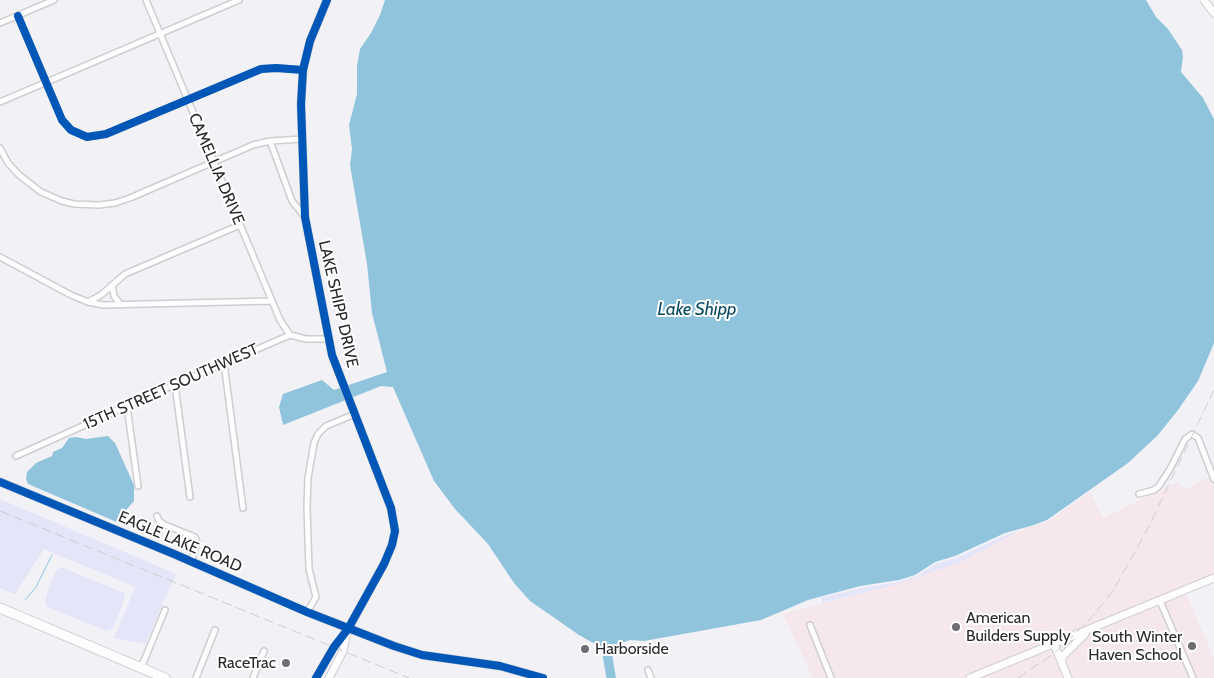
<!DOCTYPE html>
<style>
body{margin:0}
canvas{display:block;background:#f1f1f6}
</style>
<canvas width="1214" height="678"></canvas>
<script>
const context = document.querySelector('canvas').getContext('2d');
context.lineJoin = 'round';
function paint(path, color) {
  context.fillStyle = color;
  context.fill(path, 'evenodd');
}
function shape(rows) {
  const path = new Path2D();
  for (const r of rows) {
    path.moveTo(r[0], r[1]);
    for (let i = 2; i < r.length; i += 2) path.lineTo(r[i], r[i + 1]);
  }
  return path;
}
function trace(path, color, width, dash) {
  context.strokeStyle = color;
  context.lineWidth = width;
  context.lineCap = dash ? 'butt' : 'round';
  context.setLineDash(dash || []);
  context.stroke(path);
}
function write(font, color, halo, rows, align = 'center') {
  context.font = font + ' Cabin,sans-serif';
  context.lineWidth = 4;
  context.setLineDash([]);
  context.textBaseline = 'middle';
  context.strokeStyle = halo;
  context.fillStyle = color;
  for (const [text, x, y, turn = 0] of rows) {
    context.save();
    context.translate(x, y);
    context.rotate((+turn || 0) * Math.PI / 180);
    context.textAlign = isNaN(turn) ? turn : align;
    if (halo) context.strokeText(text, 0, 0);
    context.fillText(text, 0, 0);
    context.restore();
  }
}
paint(shape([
 [1210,477,1214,486,1214,575,964,678,834,678,811,621,806,624,828,678,813,678,783,614,901,583,961,562,1019,531,1048,521,1090,492,1103,518,1177,482,1186,489],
 [1213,581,1214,583,1186,594,1214,659,1214,678,1196,678,1163,602],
 [1158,605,1190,678,1071,678,1064,663,1065,658,1090,633],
 [1052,648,1065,678,977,678]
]), '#f5e7eb');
paint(shape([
 [0,499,176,574,145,644,114,638,135,587,44,549,15,594,0,588],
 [1019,531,961,562,901,583,822,603,821,598,861,588,899,582,915,577,936,564,956,558,1006,535],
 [61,567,124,593,125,597,123,604,113,628,107,631,47,607,45,602,49,588,56,571]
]), '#e5e5f9');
paint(shape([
 [385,0,1146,0,1156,17,1168,29,1182,50,1183,57,1181,72,1203,98,1214,119,1214,343,1198,381,1178,410,1158,435,1128,463,1047,520,1034,525,1005,533,955,556,935,562,915,575,899,580,860,586,808,600,761,620,644,641,630,640,604,649,579,635,530,601,514,583,488,544,455,509,434,481,393,387,381,386,283,425,279,407,283,394,322,380,334,390,387,372,372,313,367,264,350,165,352,149,349,125,357,94,357,66,360,49,371,33,380,15],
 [108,436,115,443,134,485,134,501,121,516,119,523,28,484,26,479,27,472,36,463,52,456,53,452,62,448,69,438,76,437,86,439],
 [611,648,616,678,610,678,601,650,604,651]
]), '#90c4dd');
trace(shape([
 [25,600,36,587,52,555]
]), '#90c4dd', 1);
trace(shape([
 [604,649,609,678]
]), '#90c4dd', 5);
const street = shape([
 [146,0,280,320,290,335],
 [18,16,62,120,71,130,87,137,106,134,261,69,276,68,303,70],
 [0,23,54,0],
 [0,102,239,0],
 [270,141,292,201,305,217],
 [0,148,8,163,19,175,41,192,62,201,74,204,99,205,115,203,130,198,253,145,270,141,302,139],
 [0,257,71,295,88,302,103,305,272,301],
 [112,285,114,296,121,305],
 [88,302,101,295,125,274,240,225],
 [224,363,243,508],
 [175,385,190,497],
 [127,406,138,486],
 [16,456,158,392,290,335,306,339,328,339],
 [1139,494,1154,490,1159,486,1170,469,1185,439,1192,434,1198,438,1214,479],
 [157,516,159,521,165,525,195,537,197,543,191,562],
 [1160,601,1193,678],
 [307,612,316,597,309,569,307,507,308,478,314,443,318,434,326,426,355,414],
 [810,625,831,678],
 [141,668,165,610],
 [648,670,651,678],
 [196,678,215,630],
 [253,678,264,651]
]);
const secondary = shape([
 [1204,0,1214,13],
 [0,482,174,554,307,612,394,646,422,655,500,666,543,678],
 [1054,644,1068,678],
 [1062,664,1062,657,1085,634],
 [316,678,334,647,348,629,384,564,392,545,395,531,391,508,332,355,305,217,301,104,303,70,310,41,327,0],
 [329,678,343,651,347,632],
 [970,678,1214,578]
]);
const highway = shape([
 [0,608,165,678]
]);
trace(street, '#ceced2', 8);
trace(secondary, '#ceced2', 9);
trace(highway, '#ceced2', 11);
trace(street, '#fdfdfe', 5);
trace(secondary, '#fdfdfe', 7);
trace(highway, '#fdfdfe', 9);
trace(shape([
 [0,511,409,678],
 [1018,678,1049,657,1066,643,1092,617,1113,591,1147,530,1214,390]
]), '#cececf', 1, [10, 5]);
trace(shape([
 [18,16,62,120,71,130,87,137,106,134,261,69,276,68,303,70],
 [0,482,174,554,307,612,394,646,422,655,500,666,543,678],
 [316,678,334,647,348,629,384,564,392,545,395,531,391,508,332,355,305,217,301,104,303,70,310,41,327,0]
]), '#0057b8', 8);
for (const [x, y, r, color] of [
 [956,627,5,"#6f6f73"],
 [1192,646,5,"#6f6f73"],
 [585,649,5,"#6f6f73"],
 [286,663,5,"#6f6f73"]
]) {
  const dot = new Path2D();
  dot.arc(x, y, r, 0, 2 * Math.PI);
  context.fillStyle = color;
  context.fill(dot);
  trace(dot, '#fff', 2);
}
write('16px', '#29292d', '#fff', [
 ["CAMELLIA DRIVE",216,169,67],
 ["LAKE SHIPP DRIVE",338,304,77],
 ["15TH STREET SOUTHWEST",171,387,-24],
 ["EAGLE LAKE ROAD",180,542,23]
]);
write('16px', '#29292d', '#fff', [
 ["American",966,618],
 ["Builders Supply",966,636],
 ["South Winter",1182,637,"right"],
 ["Haven School",1182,655,"right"],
 ["Harborside",595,649],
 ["RaceTrac",276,663,"right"]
], 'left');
write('italic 18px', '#064960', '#fff', [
 ["Lake Shipp",697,310]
]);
</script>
